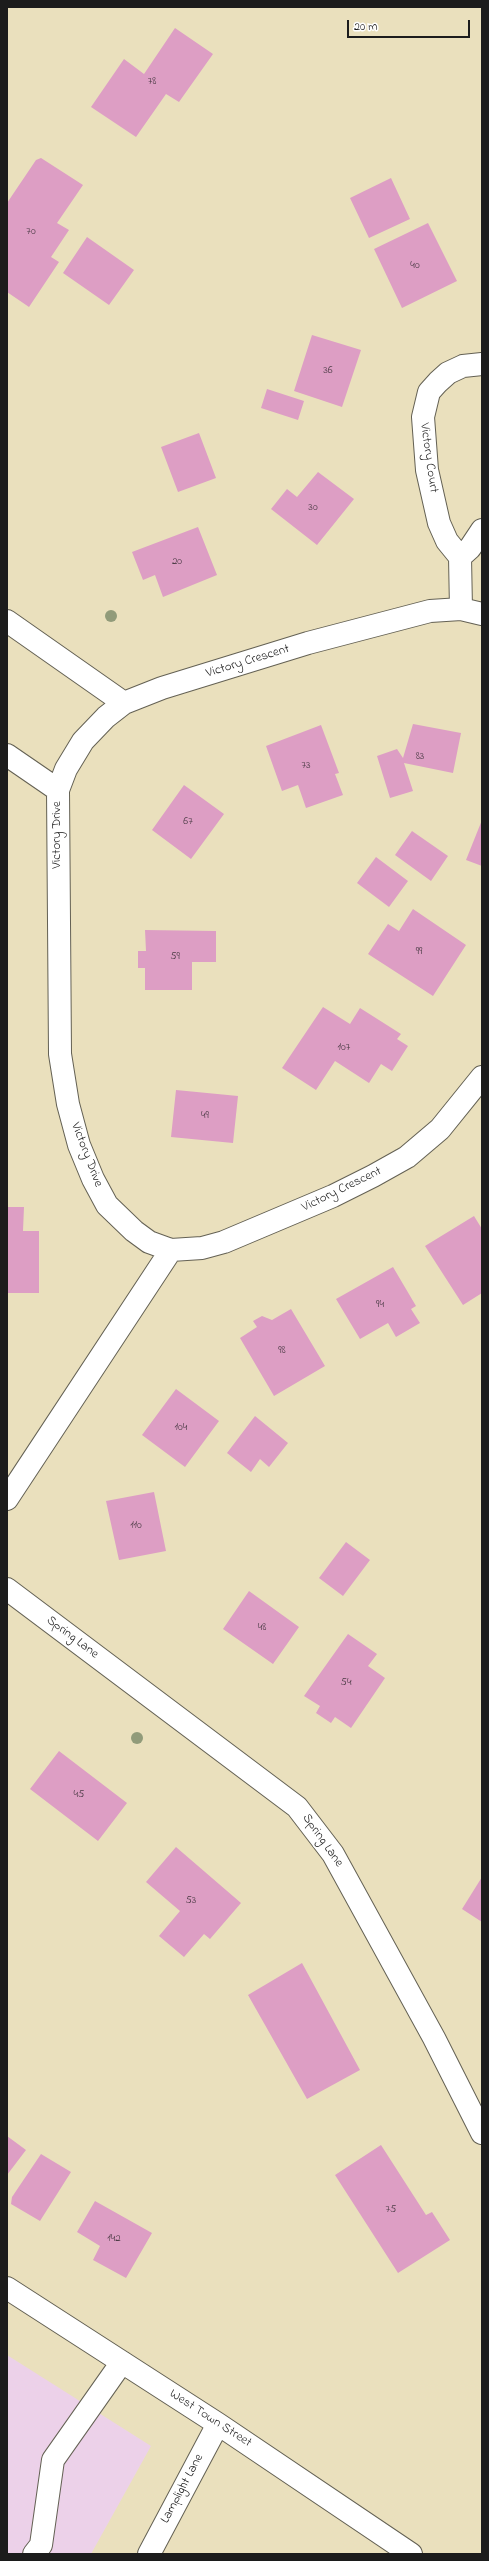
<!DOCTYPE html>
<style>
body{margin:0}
#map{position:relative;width:489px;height:2561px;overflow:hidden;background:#eae0bd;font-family:"Indie Flower",sans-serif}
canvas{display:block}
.frame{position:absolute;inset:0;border:8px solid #1c1c1c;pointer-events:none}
.scale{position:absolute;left:347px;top:20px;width:123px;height:18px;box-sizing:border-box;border:2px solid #1c1c1c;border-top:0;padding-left:5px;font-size:12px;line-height:14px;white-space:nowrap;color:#1c1c1c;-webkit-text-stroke:3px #fff;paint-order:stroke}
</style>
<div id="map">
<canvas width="489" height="2561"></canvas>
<div class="frame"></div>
<div class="scale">20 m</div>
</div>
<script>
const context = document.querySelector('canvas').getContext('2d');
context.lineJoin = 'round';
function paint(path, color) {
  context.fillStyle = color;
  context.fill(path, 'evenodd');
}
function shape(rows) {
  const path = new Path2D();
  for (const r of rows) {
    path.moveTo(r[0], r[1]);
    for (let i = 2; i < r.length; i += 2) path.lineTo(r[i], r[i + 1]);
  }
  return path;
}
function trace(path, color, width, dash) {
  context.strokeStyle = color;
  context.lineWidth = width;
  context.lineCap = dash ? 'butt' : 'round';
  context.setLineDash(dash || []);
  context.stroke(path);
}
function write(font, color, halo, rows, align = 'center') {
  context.font = font + ' "Indie Flower",sans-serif';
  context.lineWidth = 3.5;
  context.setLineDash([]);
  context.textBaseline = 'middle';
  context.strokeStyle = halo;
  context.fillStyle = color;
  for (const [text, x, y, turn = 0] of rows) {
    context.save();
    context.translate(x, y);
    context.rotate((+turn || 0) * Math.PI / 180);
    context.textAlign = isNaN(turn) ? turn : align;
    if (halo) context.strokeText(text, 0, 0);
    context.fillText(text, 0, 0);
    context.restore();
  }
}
paint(shape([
 [7,2355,151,2446,91,2554,7,2554]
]), '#ecd1e9');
paint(shape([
 [175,28,213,54,179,102,166,94,136,137,91,107,124,59,144,74],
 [41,158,83,185,57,223,69,230,51,257,59,262,29,307,7,292,7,203,36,160],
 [391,178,410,219,369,238,350,198],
 [428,223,457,281,402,308,374,249],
 [87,237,134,270,109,305,63,273],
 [312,335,361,350,342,407,294,391],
 [267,389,304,401,298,420,261,408],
 [199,433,216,478,178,492,161,447],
 [318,472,354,499,317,545,271,509,287,489,297,497],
 [198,527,217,575,163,597,155,575,143,580,132,552],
 [413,724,461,733,453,773,404,763,413,791,390,798,377,756,397,749,403,758],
 [321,725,339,773,335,774,343,795,306,808,298,785,282,791,266,746],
 [184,785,224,814,191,859,152,830],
 [482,820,482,866,466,860],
 [412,831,448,856,431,881,395,855],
 [376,857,408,881,389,907,357,883],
 [413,909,466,945,433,996,368,954,388,924,399,931],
 [145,930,216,931,216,962,192,962,192,990,145,990,145,968,138,968,138,951,146,951],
 [323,1007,350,1024,360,1008,401,1034,397,1039,408,1046,392,1071,381,1064,369,1083,335,1061,316,1090,282,1068],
 [176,1090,238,1096,233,1143,171,1137],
 [7,1207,24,1207,23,1231,39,1231,39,1293,7,1293],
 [474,1216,482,1229,482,1293,463,1305,425,1246],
 [393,1267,416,1306,411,1309,420,1323,396,1337,388,1323,360,1339,336,1299],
 [291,1309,325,1366,274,1396,240,1338,257,1327,253,1321,262,1316,272,1320],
 [176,1389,219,1421,185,1467,142,1435],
 [255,1416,288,1443,269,1467,260,1459,251,1472,227,1453],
 [154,1492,166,1551,119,1560,106,1501],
 [346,1542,370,1560,343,1596,319,1578],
 [249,1591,299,1627,273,1664,223,1629],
 [348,1634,377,1654,368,1666,385,1678,351,1728,335,1717,331,1723,316,1713,320,1706,304,1696],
 [59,1751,127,1803,98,1841,30,1789],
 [176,1847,241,1903,210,1939,204,1934,184,1957,159,1936,180,1911,146,1882],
 [482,1877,482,1922,462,1909],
 [302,1963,360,2070,307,2099,248,1995],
 [7,2136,26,2150,7,2175],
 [381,2145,426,2215,432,2212,450,2240,398,2273,335,2175],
 [41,2154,71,2172,40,2221,11,2204,12,2197],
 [95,2201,152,2233,126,2278,93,2260,100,2246,77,2232]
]), '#dd9ec4');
const minor = shape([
 [460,557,470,548,482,530],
 [461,609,460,557,447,541,439,523,427,470,423,417,429,392,438,382,448,373,463,366,482,364],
 [7,621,124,703],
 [7,755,58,790],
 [171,1250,202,1248,224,1242,333,1196,373,1176,407,1157,440,1129,482,1077],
 [7,1499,171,1250,149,1242,134,1231,107,1205,93,1179,79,1145,68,1104,60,1054,58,790,66,769,83,741,106,717,124,703,162,688,308,643,430,611,461,609,482,614],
 [7,1589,297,1807,333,1854,434,2038,482,2133],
 [7,2288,218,2424,411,2554],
 [34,2554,41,2545,53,2460,122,2362],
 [149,2554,218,2424]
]);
trace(minor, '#646154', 24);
trace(minor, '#fff', 22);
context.fillStyle = '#919b7a';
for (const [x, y] of [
 [111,616],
 [137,1738]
]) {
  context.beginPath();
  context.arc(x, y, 6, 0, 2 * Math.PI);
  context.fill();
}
write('11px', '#4c3c46', null, [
 ["78",152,82],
 ["70",31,232],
 ["40",415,266],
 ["36",328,371],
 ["30",313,508],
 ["20",177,562],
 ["83",420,757],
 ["73",306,766],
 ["67",188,822],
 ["99",419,952],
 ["59",175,957],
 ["107",344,1048],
 ["49",205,1116],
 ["94",380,1305],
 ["98",282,1351],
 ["104",181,1428],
 ["110",136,1526],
 ["48",262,1628],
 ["54",346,1683],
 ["45",79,1795],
 ["53",191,1901],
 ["75",391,2210],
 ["142",114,2239]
]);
write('13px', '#1c1c1c', '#fff', [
 ["Victory Court",428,458,82],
 ["Victory Crescent",248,662,-17],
 ["Victory Drive",58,835,-90],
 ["Victory Drive",86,1155,69],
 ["Victory Crescent",342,1190,-26],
 ["Spring Lane",72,1638,37],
 ["Spring Lane",322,1841,55],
 ["West Town Street",210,2419,33],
 ["Lamplight Lane",183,2489,-62]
]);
</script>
